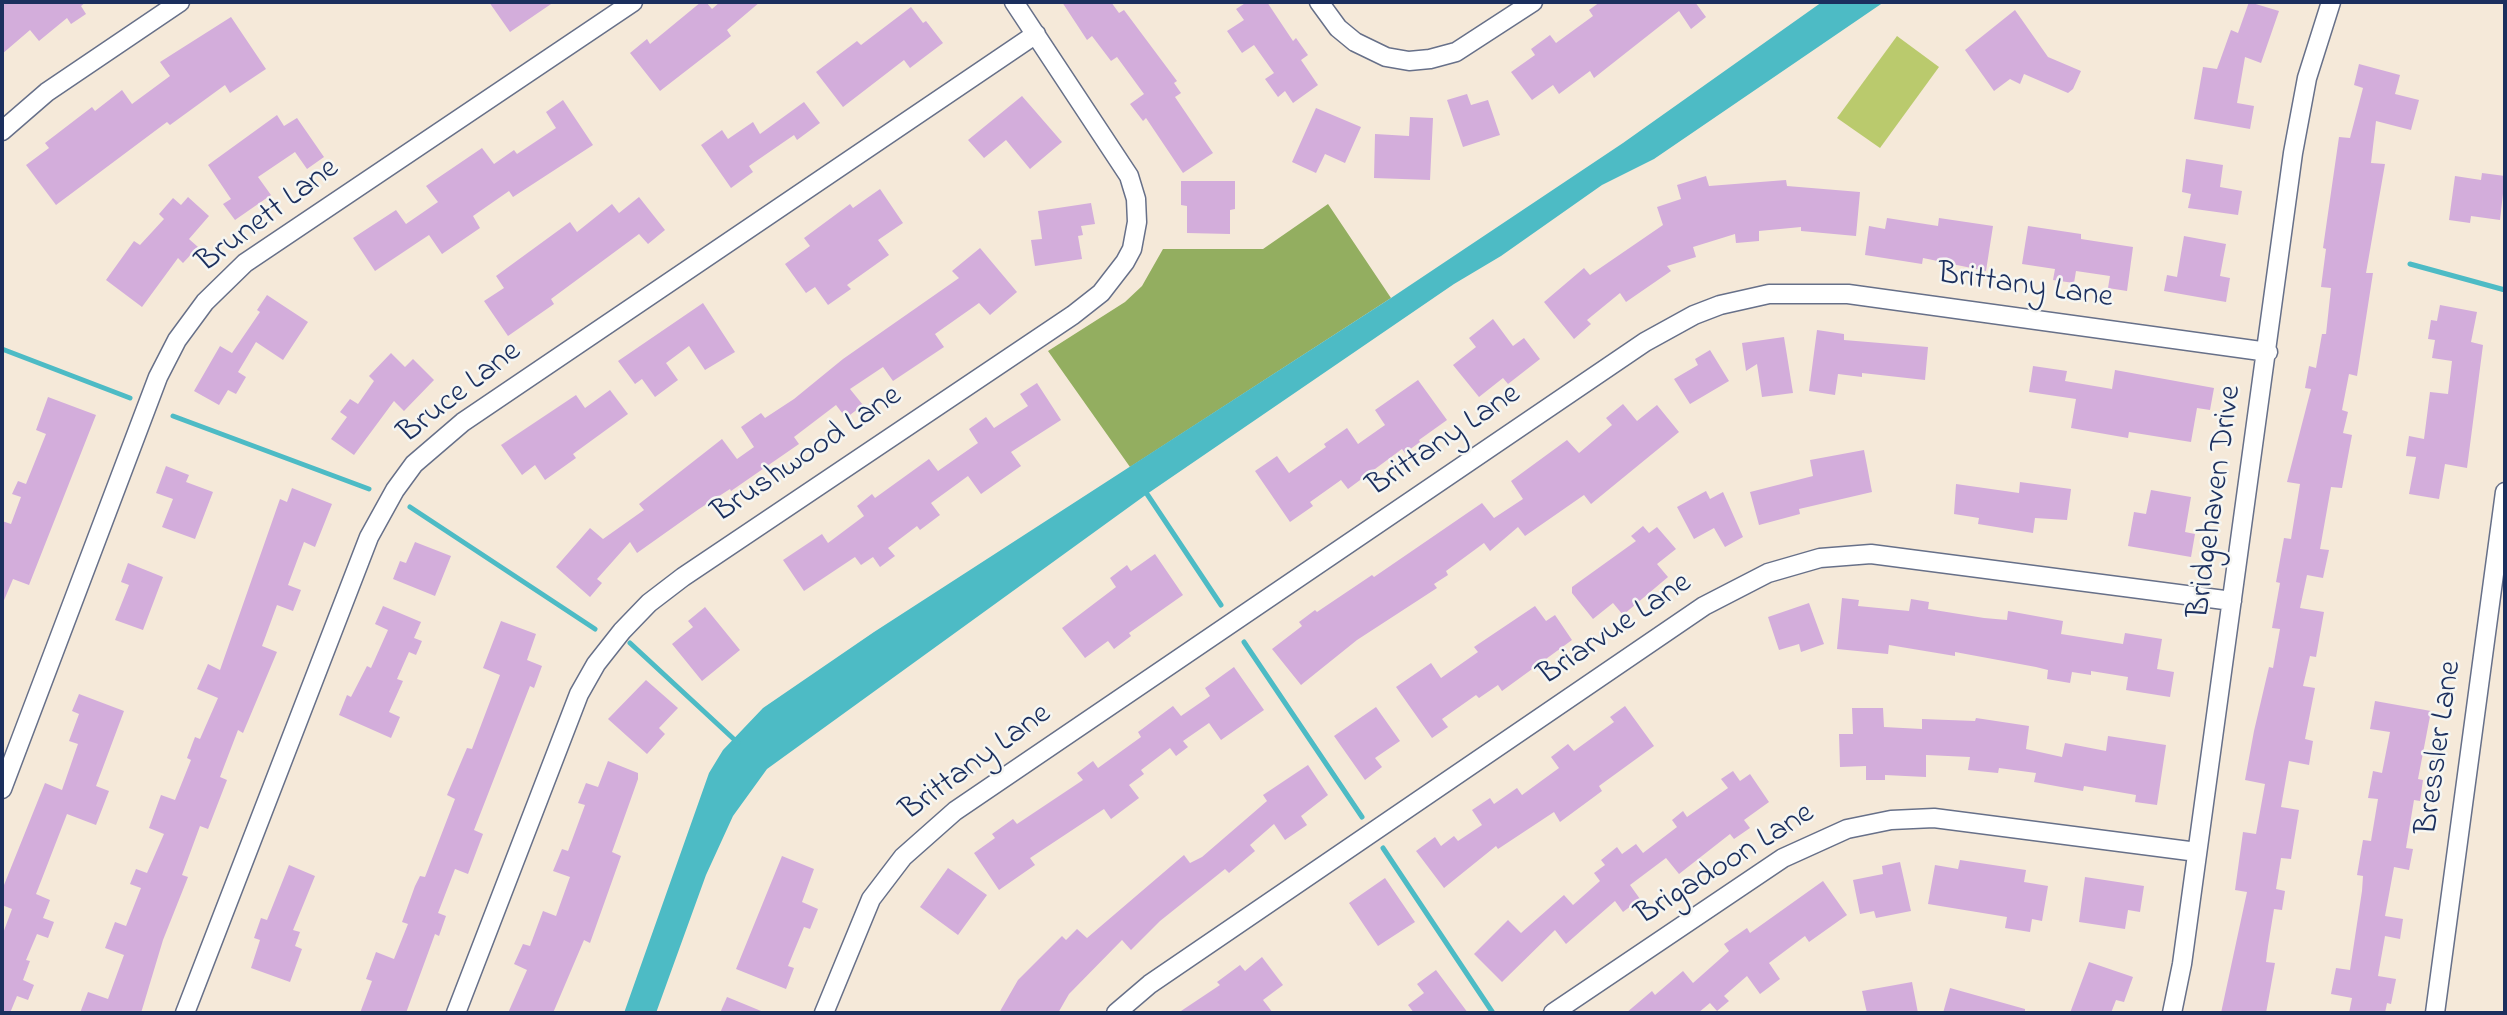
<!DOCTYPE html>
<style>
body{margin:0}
#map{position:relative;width:2507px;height:1015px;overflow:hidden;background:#f5e9d9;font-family:"Indie Flower",sans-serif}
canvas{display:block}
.frame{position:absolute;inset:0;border:4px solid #1b2f5e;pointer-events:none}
</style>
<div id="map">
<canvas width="2507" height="1015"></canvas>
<div class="frame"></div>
</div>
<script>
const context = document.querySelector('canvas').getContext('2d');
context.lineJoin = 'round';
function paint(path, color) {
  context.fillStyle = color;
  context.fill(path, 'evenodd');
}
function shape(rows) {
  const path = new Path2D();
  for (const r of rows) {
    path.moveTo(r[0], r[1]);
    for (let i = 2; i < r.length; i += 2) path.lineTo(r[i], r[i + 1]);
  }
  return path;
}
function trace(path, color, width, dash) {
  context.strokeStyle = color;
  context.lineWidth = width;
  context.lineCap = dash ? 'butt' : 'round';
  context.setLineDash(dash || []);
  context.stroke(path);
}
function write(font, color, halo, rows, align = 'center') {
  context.font = font + ' "Indie Flower",sans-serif';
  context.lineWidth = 5;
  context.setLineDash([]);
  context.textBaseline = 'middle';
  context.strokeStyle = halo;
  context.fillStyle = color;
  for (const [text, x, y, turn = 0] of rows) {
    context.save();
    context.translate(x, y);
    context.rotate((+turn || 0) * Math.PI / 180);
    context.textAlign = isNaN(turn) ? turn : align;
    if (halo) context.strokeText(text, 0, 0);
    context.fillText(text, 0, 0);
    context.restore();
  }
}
paint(shape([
 [1897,36,1939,67,1880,148,1837,118]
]), '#baca6d');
paint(shape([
 [1328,204,1391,298,1130,467,1048,351,1125,302,1142,286,1163,249,1263,249]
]), '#93ae60');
paint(shape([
 [1822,2,1884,2,1654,159,1602,185,1501,256,1454,284,1147,494,767,769,733,816,706,875,656,1013,624,1013,709,773,723,750,763,708,874,632,1391,298,1623,143]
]), '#4dbbc5');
trace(shape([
 [2410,264,2505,290],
 [2,349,130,398],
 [173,416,369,489],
 [1147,494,1221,605],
 [410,507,595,629],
 [1244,642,1362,817],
 [630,643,738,743],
 [1383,848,1493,1013]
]), '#4dbbc5', 5);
paint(shape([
 [7,2,86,2,81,6,86,14,71,24,67,18,39,41,30,30,2,54,2,6],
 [489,2,554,2,510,32],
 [701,2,706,2,712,9,720,2,760,2,727,30,731,36,660,91,630,53,647,39,650,44],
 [1062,2,1111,2,1119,13,1124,10,1177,81,1174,83,1181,93,1175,97,1213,153,1183,173,1146,118,1143,121,1130,104,1144,94,1117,57,1111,61,1092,36,1087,40],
 [1247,2,1267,2,1293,41,1296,38,1308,55,1301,60,1318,85,1293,103,1285,91,1278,97,1265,79,1274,73,1254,45,1242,53,1227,31,1244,20,1236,9],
 [1600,2,1695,2,1706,17,1691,29,1679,11,1594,78,1590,71,1559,94,1553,85,1532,100,1511,72,1535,55,1531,49,1550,35,1556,43,1593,16,1589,10],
 [2249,2,2279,11,2261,63,2245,57,2237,103,2254,106,2250,129,2194,119,2203,67,2217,69,2231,30,2238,33],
 [911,7,923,23,926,21,943,43,910,68,904,60,843,107,816,72,857,41,861,45],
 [2015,10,2048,57,2081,71,2073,89,2068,93,2024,74,2020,84,2010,79,1994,91,1965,50],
 [231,17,266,69,230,93,225,85,170,125,167,122,56,205,26,165,49,148,45,143,92,107,95,111,122,90,132,104,170,76,160,62],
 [2359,64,2400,75,2395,94,2419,100,2411,130,2376,121,2371,163,2385,164,2366,273,2373,273,2357,376,2349,374,2342,410,2348,412,2343,433,2352,435,2342,488,2331,487,2320,549,2329,550,2323,578,2307,575,2300,608,2324,612,2316,657,2310,656,2303,686,2315,688,2305,739,2313,741,2309,765,2289,761,2281,807,2299,810,2291,859,2281,858,2276,889,2285,891,2282,910,2274,909,2268,946,2266,962,2275,963,2266,1013,2221,1013,2247,892,2235,890,2243,832,2256,834,2265,784,2245,780,2254,731,2269,667,2273,668,2280,629,2272,628,2280,583,2276,582,2284,538,2291,539,2300,484,2287,482,2311,389,2305,388,2309,366,2316,368,2322,334,2326,334,2331,288,2321,287,2326,249,2323,248,2339,137,2350,138,2363,88,2354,85],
 [1467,94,1471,105,1488,100,1500,135,1463,147,1447,100],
 [1022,96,1062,142,1030,169,1006,140,984,158,968,140],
 [563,100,593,145,513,197,509,191,473,216,480,228,442,254,429,235,375,271,353,238,396,210,406,224,438,202,426,186,482,148,494,164,514,150,517,154,556,128,546,112],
 [804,102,820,123,797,140,794,135,749,166,753,172,731,188,701,145,722,130,728,139,753,122,760,134],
 [1316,108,1361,127,1345,163,1325,154,1316,173,1292,162],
 [277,115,284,126,297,118,324,157,307,169,295,152,258,177,271,195,235,220,223,204,231,199,208,165],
 [1410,117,1433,118,1430,180,1374,178,1375,134,1409,136],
 [2186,159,2223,165,2220,187,2242,191,2238,215,2188,208,2191,194,2182,192],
 [2482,173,2505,176,2500,220,2471,216,2470,223,2449,220,2455,176,2481,180],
 [1706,176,1709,186,1786,180,1787,186,1860,192,1856,236,1801,231,1801,227,1759,231,1759,241,1736,243,1735,234,1693,247,1696,257,1667,266,1671,271,1626,302,1620,293,1587,320,1591,324,1574,339,1544,302,1584,268,1590,275,1663,225,1657,207,1681,199,1677,185],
 [1181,181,1235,181,1235,209,1230,210,1230,234,1187,233,1187,206,1181,205],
 [880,189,903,223,878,240,889,255,847,285,851,289,828,305,815,287,806,293,785,264,810,246,804,238,850,204,853,208],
 [188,197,209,216,189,239,198,247,183,263,178,258,142,307,106,280,134,241,140,245,164,219,159,214,173,198,181,205],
 [639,197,665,230,648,244,639,234,551,299,554,304,508,336,484,301,504,288,496,276,570,222,577,232,612,204,619,213],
 [1091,203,1095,224,1081,226,1083,235,1078,236,1082,259,1035,266,1031,240,1042,239,1038,211],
 [1887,218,1938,226,1939,218,1993,226,1986,271,1923,258,1922,264,1865,255,1869,226,1885,229],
 [2028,226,2081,234,2081,239,2133,247,2127,291,2108,288,2110,276,2076,271,2074,283,2053,280,2055,269,2022,264],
 [2184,236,2226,244,2220,276,2230,278,2226,302,2164,291,2167,275,2177,277],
 [980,248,1017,292,990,315,979,303,935,334,944,347,893,381,883,367,850,389,863,405,846,418,836,405,794,437,799,444,731,491,730,489,699,509,637,553,630,542,597,579,602,583,590,597,556,567,590,528,603,539,644,510,639,504,722,439,737,459,754,447,741,427,761,413,765,418,794,399,843,359,959,278,952,271],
 [267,295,308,322,283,360,256,342,238,372,246,377,236,394,228,390,219,405,194,391,220,346,232,353,260,312,257,310],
 [703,303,735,352,705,370,689,346,666,363,678,380,655,397,642,379,635,384,618,361],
 [2440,305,2477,312,2471,342,2483,345,2467,468,2445,464,2439,499,2409,494,2416,457,2406,456,2409,436,2424,439,2430,392,2448,394,2452,361,2432,358,2435,340,2428,339,2431,320,2437,321],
 [1493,319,1513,346,1524,338,1540,359,1508,384,1503,378,1479,397,1453,365,1476,347,1469,338],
 [1817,330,1844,334,1844,340,1928,347,1925,380,1862,373,1862,377,1838,374,1835,395,1809,391],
 [1784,337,1793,393,1762,397,1757,364,1746,371,1742,343],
 [1710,350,1729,381,1690,404,1674,379,1698,365,1695,359],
 [391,353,405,367,413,359,434,380,404,411,394,401,354,455,331,439,347,417,340,412,350,399,358,404,374,381,369,376],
 [2033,366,2067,371,2065,381,2112,389,2115,370,2214,388,2210,410,2197,408,2191,442,2129,432,2128,438,2071,428,2076,399,2029,392],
 [1418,380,1447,420,1419,440,1420,442,1405,453,1402,449,1348,489,1341,480,1310,502,1313,506,1290,522,1255,471,1277,456,1289,473,1326,447,1324,444,1347,428,1358,444,1385,425,1375,410],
 [1037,383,1061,420,1011,452,1021,466,981,494,968,476,931,503,940,515,920,530,917,526,888,548,895,556,880,567,873,557,861,565,855,557,804,591,783,560,822,534,828,543,864,516,857,506,872,494,875,498,929,459,938,471,978,443,969,429,986,417,994,428,1028,406,1020,394],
 [610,390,628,414,573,454,576,458,545,480,535,465,522,475,501,445,576,395,585,408],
 [48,397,96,415,29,585,13,579,2,605,2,521,11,524,21,497,12,494,18,481,26,484,46,434,36,430],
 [1623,404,1637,421,1657,405,1679,432,1591,504,1584,495,1525,536,1518,527,1490,551,1484,543,1446,571,1448,575,1434,584,1437,588,1357,640,1301,685,1272,649,1302,626,1299,622,1315,610,1317,612,1372,575,1374,577,1482,503,1494,518,1523,499,1511,481,1567,440,1579,453,1612,425,1606,418],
 [1864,450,1872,492,1799,509,1800,514,1759,525,1750,492,1813,476,1810,460],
 [166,466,189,475,186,482,213,492,195,539,162,527,173,499,156,493],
 [2020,482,2071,489,2067,520,2035,518,2033,533,1978,524,1979,518,1954,514,1956,484,2019,493],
 [292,488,332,504,315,547,304,542,288,585,301,590,293,611,277,605,262,646,277,652,243,733,238,730,220,777,227,780,208,829,200,826,182,875,188,877,163,940,141,1013,80,1013,88,992,108,999,124,955,105,948,115,922,126,926,141,888,130,884,136,869,147,873,164,834,149,828,161,795,175,800,191,760,187,758,195,737,200,739,218,698,197,689,208,664,220,670,280,499,287,502],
 [2151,490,2191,497,2185,532,2195,534,2191,557,2128,546,2134,512,2146,514],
 [1706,491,1710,499,1723,492,1743,537,1725,547,1714,528,1694,539,1677,507],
 [1643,526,1649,533,1657,527,1676,549,1657,564,1668,577,1623,615,1613,603,1593,619,1572,593,1572,587,1636,541,1631,536],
 [415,542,451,556,435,596,393,579,400,561,406,563],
 [1155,554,1183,595,1129,633,1131,636,1114,649,1108,641,1085,658,1062,628,1116,587,1110,578,1127,565,1131,571],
 [128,563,163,577,143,630,115,620,129,585,121,582],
 [1842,598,1859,600,1858,606,1909,611,1911,599,1929,602,1928,609,1984,618,2007,620,2008,611,2063,621,2061,634,2123,644,2125,633,2162,639,2157,669,2174,672,2170,697,2126,690,2128,677,2091,671,2091,675,2072,672,2070,683,2047,679,2048,670,2036,667,1955,652,1955,656,1889,645,1888,654,1837,649],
 [1809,603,1824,644,1801,652,1799,644,1779,650,1768,617],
 [383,606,421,622,414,638,422,641,416,655,409,652,397,679,403,681,389,712,400,717,391,738,339,715,347,695,351,697,367,666,371,668,388,630,375,624],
 [1535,606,1546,621,1555,615,1572,640,1502,691,1498,685,1479,698,1476,695,1442,719,1448,727,1432,738,1396,687,1431,663,1441,678,1478,652,1474,647],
 [705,607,740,650,702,681,672,644,693,627,688,621],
 [501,621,536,634,527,660,542,666,534,688,530,686,474,830,483,834,468,874,455,869,438,913,446,916,439,936,435,934,406,1013,360,1013,372,981,366,979,376,952,394,959,408,924,402,922,415,886,420,876,425,877,455,799,447,795,467,748,472,749,500,675,483,668],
 [1234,667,1264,710,1221,740,1209,723,1183,741,1188,747,1176,756,1170,748,1141,770,1144,774,1129,785,1139,798,1111,819,1104,809,1030,858,1035,865,999,890,974,853,995,838,992,834,1013,819,1017,824,1083,780,1077,773,1093,761,1098,768,1141,737,1138,732,1173,706,1181,716,1210,696,1205,688],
 [646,680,678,708,659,728,665,734,647,754,608,719],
 [79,694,124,711,96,786,109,791,96,825,67,814,36,894,50,900,43,918,54,922,48,938,37,934,26,960,30,961,23,980,34,985,28,1000,17,996,10,1013,2,1013,2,936,12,909,2,905,2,890,45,783,62,790,78,744,69,741,79,714,72,711],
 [2375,701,2431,711,2418,779,2423,780,2420,801,2414,800,2406,848,2413,849,2409,870,2394,867,2385,916,2403,919,2400,939,2385,936,2378,976,2396,979,2391,1004,2387,1003,2385,1013,2349,1013,2352,998,2331,994,2336,968,2350,970,2362,891,2363,876,2357,875,2363,840,2371,841,2378,799,2368,798,2373,771,2382,773,2390,732,2370,729],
 [1625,706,1654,746,1599,786,1602,791,1560,822,1554,812,1498,849,1496,846,1444,888,1416,851,1435,837,1441,846,1454,836,1458,841,1482,825,1472,810,1490,798,1494,804,1517,788,1522,795,1559,768,1551,757,1568,744,1574,751,1614,722,1610,717],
 [1376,707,1400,741,1375,758,1382,767,1365,780,1334,736],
 [1852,708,1883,708,1884,727,1922,729,1922,719,1975,721,1976,718,2029,726,2026,749,2062,757,2065,743,2106,751,2108,736,2166,745,2157,805,2135,802,2136,795,2084,786,2083,791,2034,782,2036,773,1999,768,1998,773,1968,770,1970,757,1926,755,1926,777,1885,775,1885,780,1866,780,1866,766,1840,767,1839,734,1853,734],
 [608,761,638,773,638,779,612,852,621,856,590,943,584,940,553,1013,508,1013,527,970,514,964,523,944,530,946,543,911,556,916,570,877,553,871,562,849,568,851,585,805,578,803,586,783,598,787],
 [1308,765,1328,795,1301,816,1307,825,1285,840,1274,824,1250,845,1255,851,1229,873,1225,869,1160,921,1131,950,1122,940,1069,994,1058,1013,999,1013,1018,980,1062,936,1066,940,1077,929,1087,938,1184,855,1190,863,1202,857,1267,801,1263,795],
 [1733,771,1740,781,1750,774,1769,802,1744,820,1750,828,1734,839,1730,834,1679,874,1666,858,1630,885,1640,899,1623,912,1615,901,1566,944,1555,930,1502,982,1474,954,1508,920,1521,933,1564,895,1573,905,1600,881,1594,873,1605,865,1601,860,1617,847,1622,854,1636,844,1643,853,1677,827,1672,820,1683,811,1687,817,1728,788,1721,779],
 [782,856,814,869,802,902,818,909,810,929,804,927,788,966,794,968,786,989,736,969],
 [1960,860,2026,870,2024,882,2048,886,2042,921,2032,919,2030,932,2005,928,2007,917,1928,904,1935,865,1958,869],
 [1900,862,1911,911,1876,918,1874,911,1860,914,1853,880,1883,874,1882,866],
 [289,865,315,876,293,930,300,932,295,946,302,949,290,982,251,968,260,940,254,938,261,918,267,920],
 [948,868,987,895,958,935,920,907],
 [2085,877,2144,886,2140,912,2128,910,2125,929,2079,922],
 [1385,878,1415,922,1378,946,1349,903],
 [1823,881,1847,915,1809,942,1805,936,1769,963,1780,979,1760,994,1747,976,1724,996,1729,1001,1717,1011,1710,1003,1698,1013,1626,1013,1652,991,1655,995,1683,971,1693,983,1729,951,1724,944,1747,928,1750,933],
 [1262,957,1283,985,1263,1000,1273,1013,1178,1013,1220,985,1217,982,1240,965,1245,971],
 [2089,962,2133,977,2124,1002,2116,1000,2111,1013,2070,1013],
 [1436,970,1468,1013,1414,1013,1408,1005,1424,993,1417,984],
 [1912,982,1918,1013,1867,1013,1862,991],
 [1950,988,2025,1009,2025,1013,1943,1013],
 [727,997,766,1013,720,1013]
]), '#d3addb');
const minor = shape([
 [1319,2,1338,28,1355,42,1386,57,1409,61,1430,59,1456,52,1533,2],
 [2,131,47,92,180,2],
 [2,789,158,377,177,340,205,302,245,263,633,2],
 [185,1013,369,537,395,490,414,464,463,422,1036,34],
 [456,1013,579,694,596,664,622,631,649,603,683,577,1073,315,1101,293,1125,262,1132,249,1137,222,1136,199,1129,176,1014,2],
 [824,1013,871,899,903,857,955,811,1645,342,1694,315,1720,305,1769,294,1848,294,2268,352],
 [1116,1013,1150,984,1704,606,1768,573,1820,558,1871,554,2232,601],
 [1553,1013,1783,858,1847,829,1891,820,1934,818,2197,852],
 [2172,1013,2182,964,2293,153,2307,78,2331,2],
 [2435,1013,2505,492]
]);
trace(minor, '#677089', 21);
trace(minor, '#fff', 18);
write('32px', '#1b2f5e', '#f6f6f2', [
 ["Brunett Lane",269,217,-37],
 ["Brittany Lane",2025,288,8],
 ["Bruce Lane",461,394,-38],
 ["Brittany Lane",1445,442,-34],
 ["Brushwood Lane",808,456,-34],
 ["Bridgehaven Drive",2217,502,-82],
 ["Briarvue Lane",1616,631,-34],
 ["Bressler Lane",2441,748,-82],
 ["Brittany Lane",977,764,-36],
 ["Brigadoon Lane",1726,866,-32]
]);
</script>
